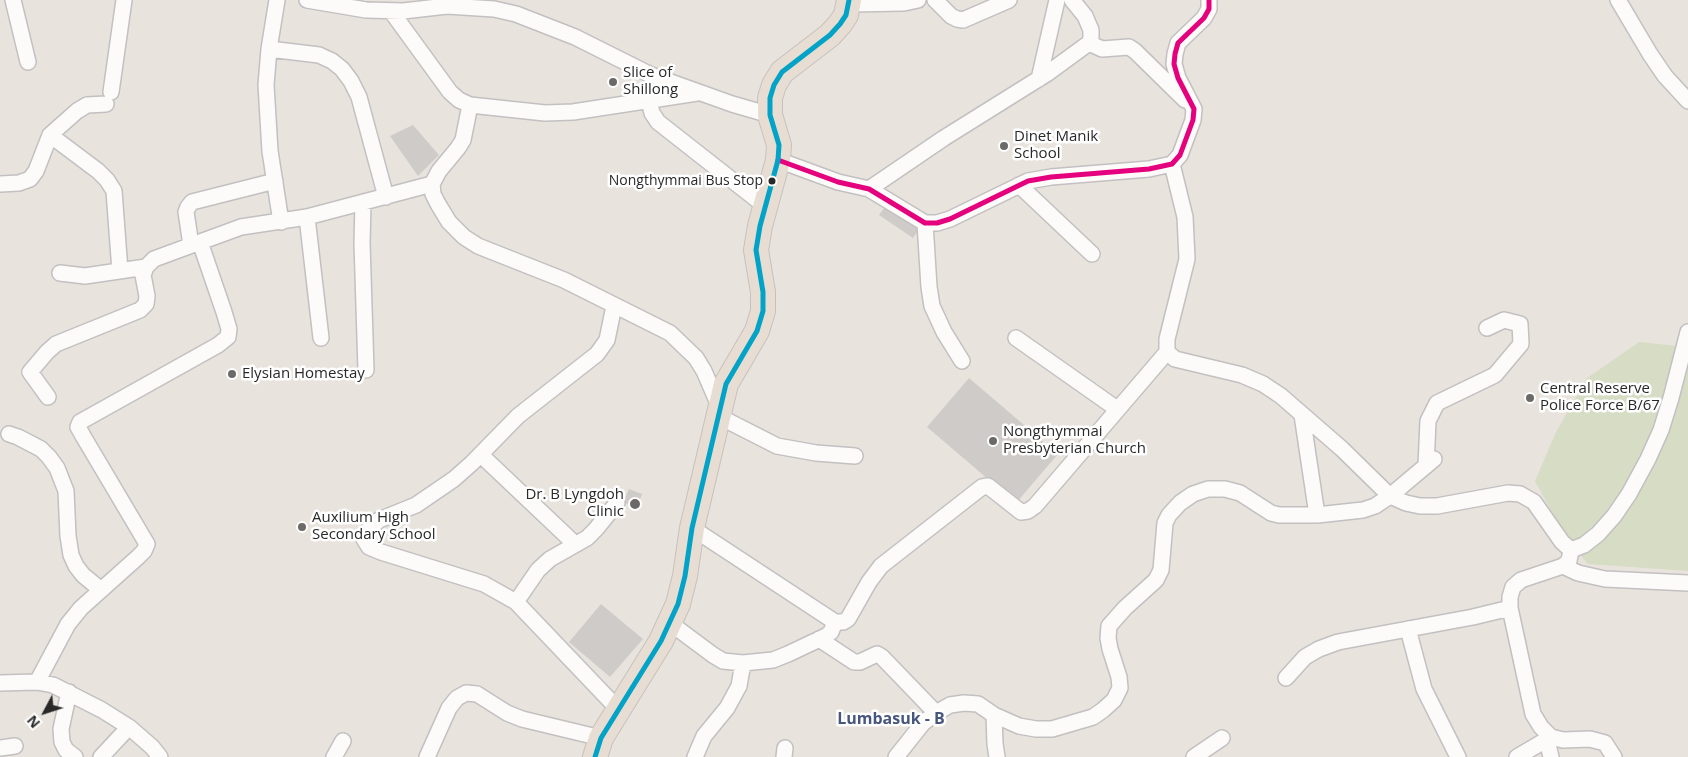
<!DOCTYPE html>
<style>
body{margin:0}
#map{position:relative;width:1688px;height:757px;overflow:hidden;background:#e9e3de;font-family:"Open Sans",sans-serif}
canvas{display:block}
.north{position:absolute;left:20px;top:687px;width:50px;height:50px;-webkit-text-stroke:4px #fff;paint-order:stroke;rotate:230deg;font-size:14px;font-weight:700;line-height:20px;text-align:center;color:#292929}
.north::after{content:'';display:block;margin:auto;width:18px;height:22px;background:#292929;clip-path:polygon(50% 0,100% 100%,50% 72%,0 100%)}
</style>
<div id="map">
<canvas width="1688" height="757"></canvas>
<div class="north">N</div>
</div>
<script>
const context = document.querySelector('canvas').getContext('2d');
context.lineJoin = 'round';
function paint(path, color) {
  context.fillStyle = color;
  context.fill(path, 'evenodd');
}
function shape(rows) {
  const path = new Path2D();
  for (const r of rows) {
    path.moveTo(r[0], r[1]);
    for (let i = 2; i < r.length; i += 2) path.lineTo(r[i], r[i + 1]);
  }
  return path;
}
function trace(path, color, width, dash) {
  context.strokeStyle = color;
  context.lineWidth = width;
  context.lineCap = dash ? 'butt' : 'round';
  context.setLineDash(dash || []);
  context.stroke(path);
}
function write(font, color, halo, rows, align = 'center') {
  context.font = font + ' "Open Sans",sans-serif';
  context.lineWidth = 5;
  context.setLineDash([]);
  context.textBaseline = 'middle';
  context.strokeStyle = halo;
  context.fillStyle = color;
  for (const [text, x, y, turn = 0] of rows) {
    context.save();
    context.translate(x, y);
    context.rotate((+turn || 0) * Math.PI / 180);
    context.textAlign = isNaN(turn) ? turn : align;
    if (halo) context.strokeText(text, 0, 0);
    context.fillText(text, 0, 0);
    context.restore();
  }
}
paint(shape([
 [1639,342,1688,347,1688,571,1588,564,1567,540,1535,481,1556,432,1587,378]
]), '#d7ddc5');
paint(shape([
 [413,125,439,155,418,176,390,136],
 [888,203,921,226,913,238,879,215],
 [969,378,1058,454,1016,503,927,427],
 [629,489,642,494,637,508,623,502],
 [601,604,643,639,610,677,569,642]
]), '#cfcbc8');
const minor = shape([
 [13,0,28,62],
 [277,0,269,49,266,85,270,151,281,222],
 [307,0,366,10,403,11,447,6,494,9,516,14,575,37,651,75,732,104,770,115],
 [935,0,951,16,957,19,963,20,1009,0],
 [1618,0,1650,54,1665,76,1688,101],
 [849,4,904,3,918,0],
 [391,11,450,92,459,100,470,105,545,113,573,112,697,93],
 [1089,43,1102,49,1129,47,1135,51,1185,100],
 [269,49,319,55,332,61,342,69,351,81,359,97,386,197],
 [1039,79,1057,0],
 [111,92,124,0],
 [649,101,652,113,658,122,765,206],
 [470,105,463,140,458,148,439,171,432,184,433,194,438,204,449,222,464,237,478,246,564,280,670,333,696,358,704,371,720,408],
 [50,135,98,171,107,180,114,191,120,271],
 [778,160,838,182,869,189,925,223,937,223,950,219,1028,181,1051,177,1149,169,1172,164,1180,155,1193,120,1194,109,1178,78,1174,64,1175,54,1178,43,1204,18,1209,9,1209,0],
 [1172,164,1185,217,1187,259,1167,339,1167,352,1175,359,1242,375,1263,384,1281,396,1342,449,1390,496,1406,503,1420,506,1437,506,1508,493,1520,494,1534,502,1562,542,1571,550,1584,545,1598,534,1614,516,1629,494,1648,459,1661,430,1671,398,1688,332],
 [0,184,19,183,30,179,36,171,50,135,77,111,87,105,106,104],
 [1019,185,1092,254],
 [869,189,944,138,1048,73,1089,43,1091,38,1091,30,1085,16,1072,0],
 [363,203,362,243,366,370],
 [307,217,321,338],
 [925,223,929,287,932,306,944,332,962,361],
 [191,245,186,212,188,207,192,202,275,181],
 [60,273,85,276,146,267],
 [614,306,607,340,597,354,518,416,472,463,454,479,416,505,379,520,366,532,364,539,369,547,381,552,484,584,516,602,618,709],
 [1016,338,1117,409],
 [48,397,30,372,47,352,56,344,140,310,146,304,147,296,143,275,146,267,154,259,241,227,307,217,432,184],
 [1302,415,1317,515],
 [718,416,777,446,816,453,855,456],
 [9,434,18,437,41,449,49,457,57,468,66,491,68,536,71,555,76,566,83,575,101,590],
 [481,455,575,544],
 [1426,466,1428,421,1437,403,1495,375,1521,344,1520,324,1504,320,1487,328],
 [692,528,835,622,843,622,848,619,869,582,881,566,982,487,988,486,1021,512,1028,511,1035,506,1167,352],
 [1571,550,1569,561,1563,566,1521,580,1513,587,1510,597,1510,608,1533,714,1541,727,1551,737,1563,740,1590,739,1605,743,1614,757],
 [1563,566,1578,573,1605,579,1688,583],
 [516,602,538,570,550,559,587,538,596,529,617,503],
 [670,623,713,655,723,661,743,663,773,660,788,654,826,636,831,632,835,622],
 [1408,629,1424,689,1458,757],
 [819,639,854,662,860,662,877,654,882,657,936,713],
 [1286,678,1305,657,1319,649,1338,642,1473,617,1510,608],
 [37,682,68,624,81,608,138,557,144,551,147,544,83,436,78,427,80,422,218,345,228,337,229,329,224,312,200,242],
 [0,683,37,682,53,685,102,710,129,727,152,747,160,757],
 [69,692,61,729,62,742,66,750,75,757],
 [994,715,995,744,997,757],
 [1547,740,1551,757],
 [0,748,15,746],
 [101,757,129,727],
 [334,757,343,741],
 [427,757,449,708,457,698,466,693,477,694,507,713,522,719,601,738],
 [695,757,704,736,727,708,739,686,743,663],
 [784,757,785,748],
 [896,757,923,723,936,713,950,705,964,703,978,704,994,715,1019,726,1036,729,1052,729,1093,717,1103,710,1114,700,1120,688,1119,677,1110,649,1108,638,1109,626,1125,608,1156,580,1161,570,1165,523,1169,515,1180,503,1193,494,1208,489,1225,489,1240,493,1271,513,1279,515,1317,515,1363,510,1375,506,1390,496,1434,459],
 [1194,757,1222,738],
 [1517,757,1551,737]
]);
const trunk = shape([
 [595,757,601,738,661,641,678,604,685,576,692,528,726,384,757,331,763,311,763,292,756,250,760,226,778,160,779,145,770,115,770,98,774,85,782,72,830,35,840,24,846,15,849,0]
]);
trace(minor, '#c2c0c0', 18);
trace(trunk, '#c4c2c0', 26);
trace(minor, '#fcfbfa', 15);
trace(trunk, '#e8ddd2', 24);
trace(shape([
 [778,160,838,182,869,189,925,223,937,223,950,219,1028,181,1051,177,1149,169,1172,164,1180,155,1193,120,1194,109,1178,78,1174,64,1175,54,1178,43,1204,18,1209,9,1209,0]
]), '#e5007d', 5);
trace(shape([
 [595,757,601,738,661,641,678,604,685,576,692,528,726,384,757,331,763,311,763,292,756,250,760,226,778,160,779,145,770,115,770,98,774,85,782,72,830,35,840,24,846,15,849,0]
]), '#02a3c6', 5);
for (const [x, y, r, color] of [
 [613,82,5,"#6c6a68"],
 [1004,146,5,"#6c6a68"],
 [772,181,4.5,"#292929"],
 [232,374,5,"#6c6a68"],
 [1530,398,5,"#6c6a68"],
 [993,441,5,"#6c6a68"],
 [635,504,6,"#6c6a68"],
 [302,527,5,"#6c6a68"]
]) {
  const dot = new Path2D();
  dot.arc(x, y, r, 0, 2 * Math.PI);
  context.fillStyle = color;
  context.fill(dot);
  trace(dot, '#fff', 2);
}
write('14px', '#292929', '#fff', [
 ["Nongthymmai Bus Stop",763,181]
], 'right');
write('15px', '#292929', '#fff', [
 ["Slice of",623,73],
 ["Shillong",623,90],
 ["Dinet Manik",1014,137],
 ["School",1014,154],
 ["Elysian Homestay",242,374],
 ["Central Reserve",1540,389],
 ["Police Force B/67",1540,406],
 ["Nongthymmai",1003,432],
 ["Presbyterian Church",1003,449],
 ["Dr. B Lyngdoh",624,495,"right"],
 ["Clinic",624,512,"right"],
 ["Auxilium High",312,518],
 ["Secondary School",312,535]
], 'left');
write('bold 16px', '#46567e', '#fff', [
 ["Lumbasuk - B",891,719]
]);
</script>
